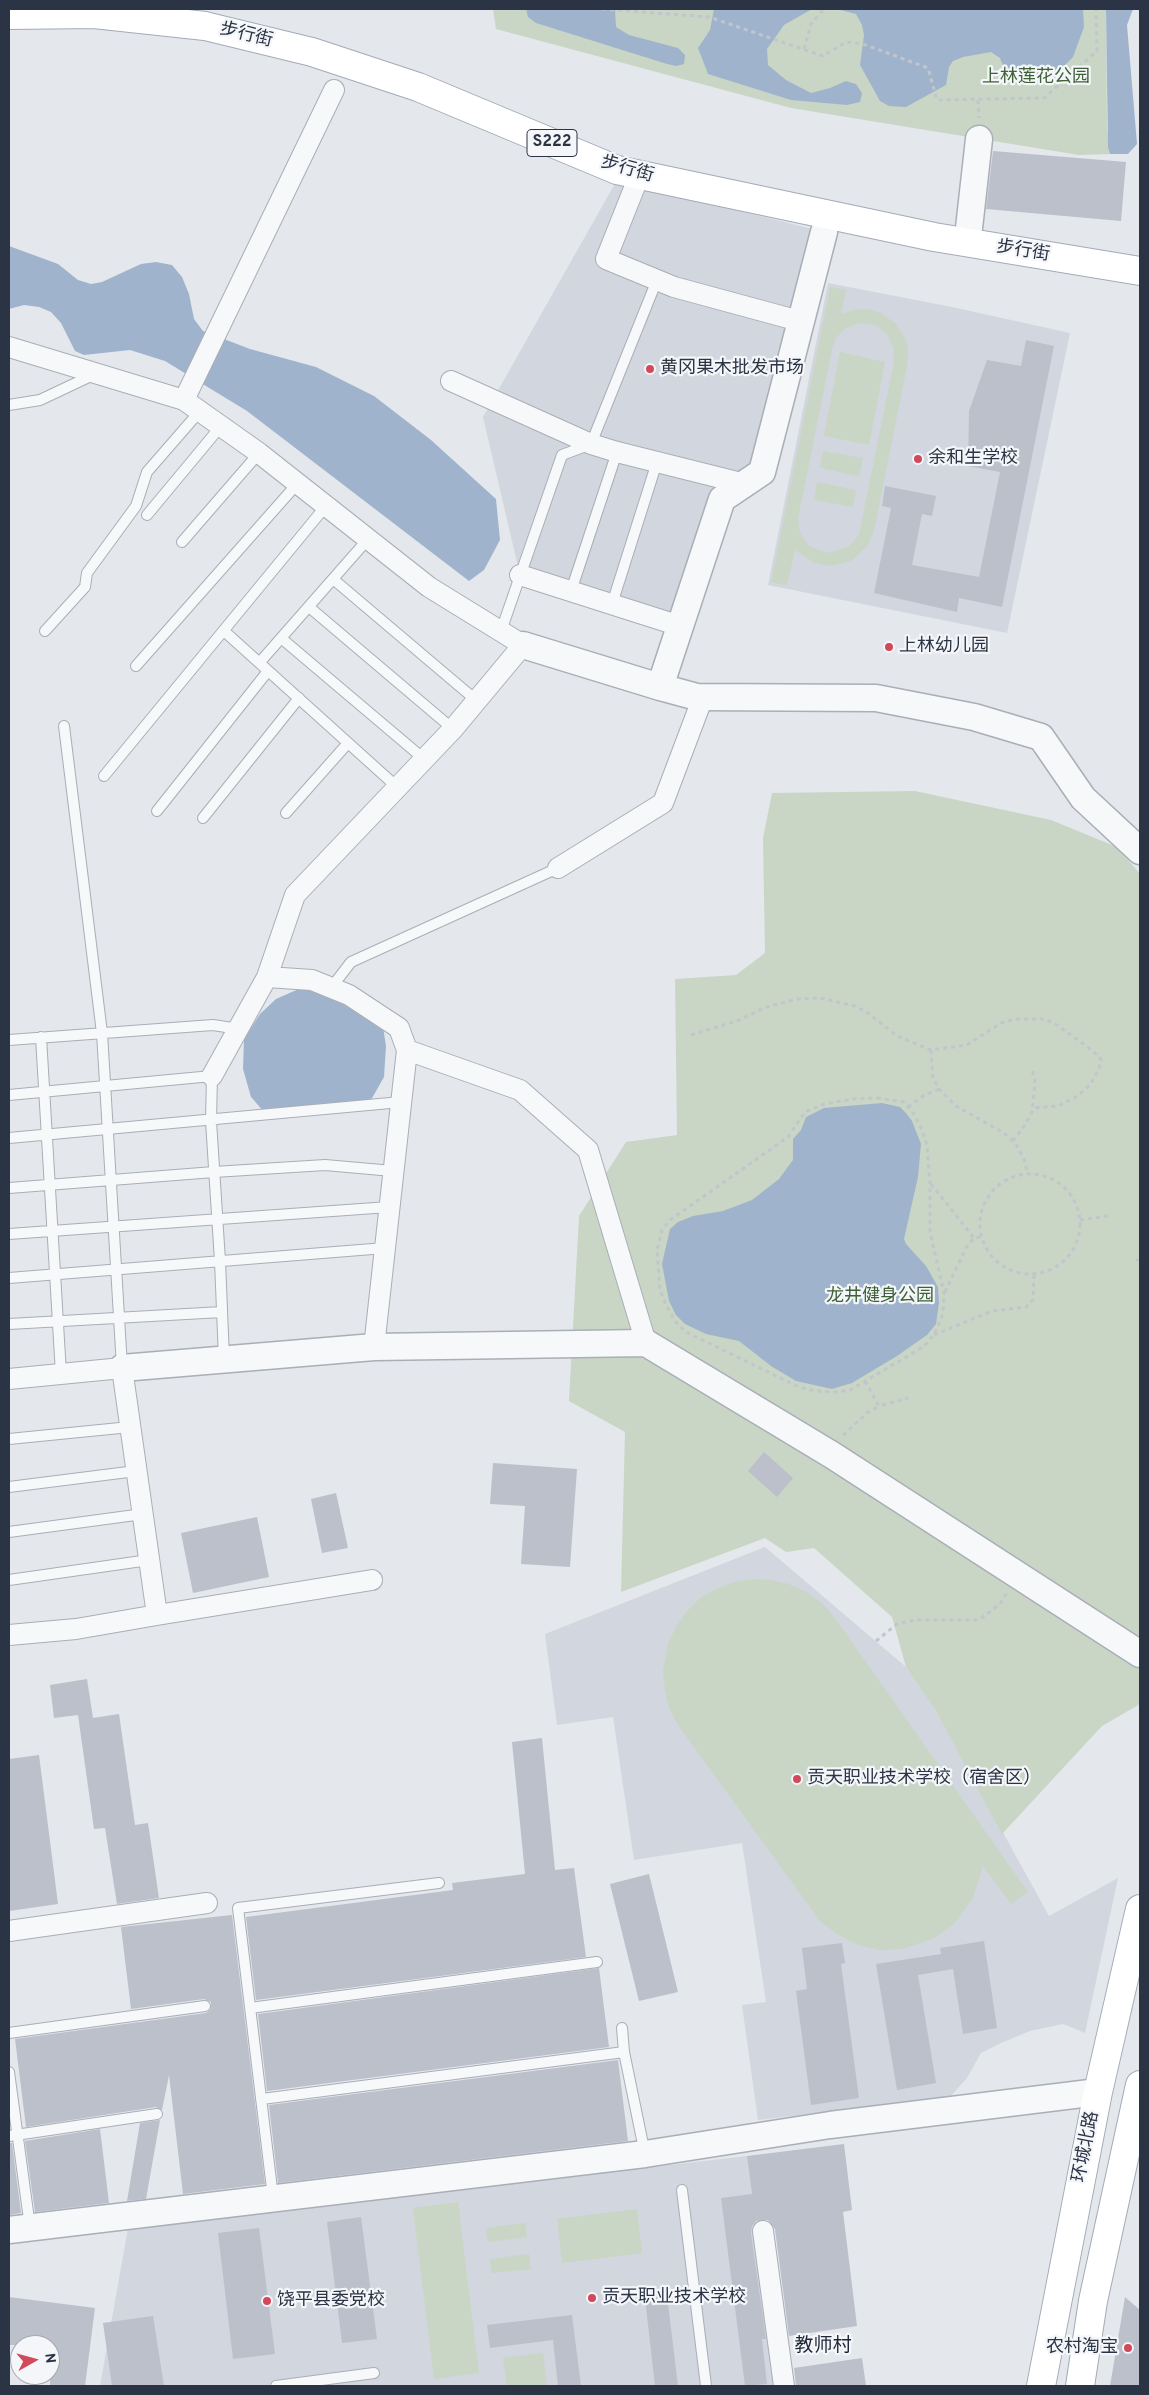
<!DOCTYPE html>
<meta charset="utf-8">
<style>
body{margin:0}
#map{position:relative;width:1149px;height:2395px;overflow:hidden;background:#e4e7ec;font-family:Overpass,sans-serif}
canvas{display:block}
.frame{position:absolute;inset:0;border:10px solid #2b3445;pointer-events:none}
.north{position:absolute;left:10px;top:2335px;width:50px;height:50px;box-sizing:border-box;background:#f4f6f9;border:1px solid #a4a8b1;border-radius:50%;rotate:83deg;font-size:14px;font-weight:700;line-height:20px;text-align:center;color:#2b3445}
.north::after{content:'';display:block;margin:auto;width:18px;height:22px;background:#d1495b;clip-path:polygon(50% 0,100% 100%,50% 72%,0 100%)}
</style>
<div id="map">
<canvas width="1149" height="2395"></canvas>
<div class="frame"></div>
<div class="north">N</div>
</div>
<script>
const context = document.querySelector('canvas').getContext('2d');
context.lineJoin = 'round';
function paint(path, color) {
  context.fillStyle = color;
  context.fill(path, 'evenodd');
}
function shape(rows) {
  const path = new Path2D();
  for (const r of rows) {
    if (r.length === 3) {
      path.moveTo(r[0] + r[2], r[1]);
      path.arc(r[0], r[1], r[2], 0, 2 * Math.PI);
      continue;
    }
    path.moveTo(r[0], r[1]);
    for (let i = 2; i < r.length; i += 2) path.lineTo(r[i], r[i + 1]);
  }
  return path;
}
function trace(path, color, width, dash) {
  context.strokeStyle = color;
  context.lineWidth = width;
  context.lineCap = dash ? 'butt' : 'round';
  context.setLineDash(dash || []);
  context.stroke(path);
}
function write(font, color, halo, rows, align = 'center') {
  context.font = font + ' Overpass,"Noto Sans SC",sans-serif';
  context.lineWidth = 4.5;
  context.setLineDash([]);
  context.textBaseline = 'middle';
  context.strokeStyle = halo;
  context.fillStyle = color;
  for (const [text, x, y, turn = 0] of rows) {
    context.save();
    context.translate(x, y);
    context.rotate((+turn || 0) * Math.PI / 180);
    context.textAlign = isNaN(turn) ? turn : align;
    if (halo) context.strokeText(text, 0, 0);
    context.fillText(text, 0, 0);
    context.restore();
  }
}
paint(shape([
 [617,180,824,232,762,472,722,499,680,626,520,575,483,417],
 [828,283,952,307,1070,333,1007,633,768,585],
 [765,1547,906,1667,937,1713,1049,1916,1118,1878,1085,2033,1063,2024,1030,2031,1001,2043,981,2053,967,2078,950,2097,758,2120,742,2005,766,2002,742,1843,634,1860,613,1717,557,1725,545,1634],
 [747,2156,778,2386,100,2386,128,2228]
]), '#d2d6de');
paint(shape([
 [493,9,1106,9,1107,128,1110,154,1079,155,791,108,496,29],
 [830,287,846,290,841,314,853,310,866,309,879,312,895,323,906,340,908,353,907,366,874,531,868,545,851,561,829,566,814,563,795,550,787,585,771,582],
 [860,323,875,325,887,334,893,347,894,362,859,535,849,546,829,553,815,549,808,545,800,533,798,518,833,345,836,338,846,328],
 [840,352,885,362,869,445,824,436],
 [823,451,863,458,859,476,820,468],
 [817,482,856,490,853,507,814,500],
 [915,791,1051,820,1117,847,1140,874,1140,1704,1102,1726,1002,1834,937,1713,906,1667,892,1617,814,1548,786,1552,765,1538,621,1592,625,1432,569,1401,579,1216,626,1142,677,1135,675,979,736,975,765,953,763,838,772,793],
 [752,1579,771,1580,789,1584,806,1592,823,1604,837,1621,1028,1892,1011,1904,983,1866,973,1898,953,1925,934,1938,903,1949,880,1950,858,1945,838,1935,820,1921,678,1725,669,1708,665,1690,663,1671,668,1644,676,1627,687,1611,700,1598,716,1589,734,1582],
 [458,2202,479,2373,434,2379,413,2208],
 [637,2209,642,2253,562,2263,557,2219],
 [525,2223,527,2237,488,2242,486,2228],
 [529,2254,531,2269,492,2273,490,2259],
 [543,2353,547,2386,507,2386,503,2358]
]), '#c9d6c5');
paint(shape([
 [526,9,615,9,616,27,629,35,678,48,685,55,684,64,676,66,667,64,536,23,528,17],
 [714,9,812,9,784,25,767,49,768,65,786,80,811,93,830,88,846,81,856,84,862,93,860,102,847,105,791,100,708,74,698,48,710,30],
 [837,9,1083,9,1084,27,1073,57,1059,71,1034,81,1012,84,1002,80,1004,68,1000,58,991,52,963,57,953,61,949,67,946,85,906,107,889,106,880,101,860,65,864,35,862,25,856,14],
 [1106,9,1133,9,1127,25,1137,144,1128,154,1110,154,1108,147],
 [9,246,58,264,78,280,91,284,102,282,141,264,156,262,172,265,182,277,189,294,194,319,203,331,250,349,316,367,374,396,431,440,496,499,500,540,484,570,469,581,247,411,165,361,130,350,84,355,75,351,61,323,51,312,39,307,24,305,9,309],
 [301,988,326,991,383,1027,386,1046,384,1077,371,1100,265,1113,251,1097,243,1069,244,1039,260,1014,276,999],
 [882,1103,900,1107,906,1113,912,1121,921,1144,918,1177,904,1239,906,1244,926,1266,938,1287,939,1303,936,1324,927,1335,897,1356,852,1383,832,1389,796,1381,771,1366,739,1341,706,1334,685,1324,676,1315,669,1301,662,1264,670,1229,678,1222,693,1216,723,1211,752,1200,779,1179,793,1160,793,1139,801,1130,806,1117,824,1108]
]), '#9fb4cc');
paint(shape([
 [993,151,1126,162,1121,221,986,209],
 [1026,340,1054,346,1002,607,959,598,957,612,874,593,891,508,882,506,885,486,936,496,932,516,922,514,912,565,979,577,1000,472,968,466,969,411,987,360,1021,366],
 [764,1452,793,1478,777,1497,748,1471],
 [493,1463,577,1469,570,1567,521,1564,525,1506,490,1504],
 [336,1493,348,1548,322,1553,311,1499],
 [257,1517,269,1577,193,1593,181,1533],
 [87,1679,93,1718,119,1714,135,1825,148,1823,159,1898,117,1904,105,1828,94,1829,78,1715,54,1718,50,1685],
 [542,1738,555,1870,574,1868,586,1957,256,2000,246,1917,453,1890,452,1883,525,1874,512,1742],
 [39,1755,58,1904,9,1911,9,1759],
 [649,1874,678,1992,639,2001,610,1884],
 [232,1915,265,2184,183,2194,169,2075,162,2110,156,2107,26,2127,15,2039,206,2013,211,2009,211,2002,204,1999,131,2009,121,1927],
 [984,1941,997,2028,963,2034,953,1969,918,1975,936,2083,897,2090,876,1964,941,1954,940,1948],
 [842,1943,845,1963,841,1964,859,2098,811,2105,796,1991,807,1989,802,1948],
 [599,1968,609,2047,267,2091,258,2014],
 [618,2060,628,2141,278,2183,269,2105],
 [160,2120,146,2199,127,2201,140,2123],
 [100,2129,109,2203,35,2212,25,2141],
 [9,2143,12,2143,21,2213,9,2215],
 [844,2144,852,2210,843,2212,857,2326,789,2336,775,2229,768,2220,756,2221,752,2226,751,2233,766,2339,762,2339,767,2384,745,2386,721,2198,752,2194,747,2156],
 [361,2217,377,2339,342,2343,327,2222],
 [259,2228,275,2354,233,2359,218,2233],
 [667,2295,678,2386,655,2386,645,2298],
 [9,2297,95,2308,85,2386,50,2386,50,2345,9,2345],
 [1125,2297,1140,2310,1140,2386,1110,2386],
 [572,2315,581,2386,558,2386,553,2340,490,2348,487,2325],
 [153,2316,164,2386,112,2386,103,2323],
 [862,2358,866,2386,796,2386,794,2368]
]), '#bbc0ca');
const service = shape([
 [9,405,40,400,93,375],
 [147,515,221,426],
 [182,542,259,453],
 [333,579,477,701],
 [571,591,617,452],
 [612,604,657,462],
 [309,607,453,729],
 [45,631,85,587,87,573,136,506,147,472,200,411],
 [224,631,397,787],
 [501,631,562,455,591,444,657,280],
 [281,638,424,759],
 [260,662,368,539],
 [136,666,297,484],
 [64,726,102,1033,122,1367],
 [104,776,325,507],
 [157,811,268,671],
 [286,813,348,743],
 [203,818,299,698],
 [331,988,351,962,558,868],
 [41,1037,61,1374],
 [9,1040,213,1025,239,1029],
 [9,1095,212,1076,211,1121,220,1261,224,1359],
 [9,1138,401,1102],
 [9,1188,214,1172,325,1165,393,1171],
 [9,1234,389,1207],
 [9,1278,385,1248],
 [9,1324,222,1312],
 [9,1439,130,1427],
 [9,1487,136,1471],
 [9,1532,143,1514],
 [9,1580,149,1560],
 [250,2008,597,1962],
 [622,2028,624,2052,645,2154],
 [9,2033,205,2006],
 [9,2072,30,2227],
 [262,2099,624,2052],
 [9,2136,157,2114],
 [682,2190,706,2386],
 [273,2197,238,1908,439,1883],
 [276,2386,374,2373]
]);
const minor = shape([
 [635,186,606,259,674,287,803,322],
 [9,347,184,400,259,453,429,587,523,645,453,729,295,895,267,977,312,980,349,995,399,1028,407,1050,520,1090,588,1150,646,1343],
 [451,381,591,444,617,452,745,484],
 [184,400,334,90],
 [520,575,680,626],
 [558,868,663,803,703,697],
 [212,1076,267,977],
 [374,1347,407,1050],
 [9,1379,122,1368,157,1615,76,1629,9,1635],
 [157,1615,372,1580],
 [9,1931,207,1903],
 [763,2231,784,2386]
]);
const tertiary = shape([
 [824,232,762,472,722,499,660,687,697,697,876,698,974,717,1041,737,1083,798,1140,851],
 [968,237,979,139],
 [523,645,660,687],
 [122,1368,374,1347,646,1343,832,1455,1140,1654],
 [9,2230,645,2154,830,2125,1098,2092]
]);
const primary = shape([
 [9,15,94,14,205,26,312,52,418,87,617,170,934,237,1140,271],
 [1041,2386,1098,2092,1140,1909],
 [1080,2386,1093,2301,1140,2085]
]);
trace(service, '#a9aeb7', 12);
trace(minor, '#a9aeb7', 22);
trace(tertiary, '#a9aeb7', 29);
trace(primary, '#a3abb8', 30);
trace(shape([
 [602,9,709,17,823,56,846,42,863,44,928,68,937,100,1044,98,1097,51,1096,9],
 [804,49,811,24,824,9],
 [978,100,979,118],
 [691,1035,737,1021,766,1007,798,999,820,998,855,1006,868,1013,897,1036,931,1050,967,1045,1001,1023,1014,1019,1045,1019,1057,1025,1093,1051,1101,1059,1099,1069,1090,1085,1076,1097,1058,1106,1032,1108],
 [931,1050,933,1078,939,1089,956,1106,1004,1133,1016,1144,1024,1159,1028,1174],
 [877,1098,904,1102,912,1111,922,1130,927,1145,930,1184,930,1232,944,1293,943,1314,934,1335,923,1347,850,1390,836,1392,815,1391,799,1387,686,1332,676,1322,667,1307,660,1290,657,1250,662,1230,670,1220,788,1137,805,1112,824,1104,853,1099,877,1098],
 [908,1107,923,1096,939,1089],
 [1013,1141,1025,1125,1032,1112,1035,1083,1032,1068],
 [1030,1224,50],
 [931,1184,974,1238],
 [1080,1220,1108,1216],
 [1136,1260,1140,1260],
 [945,1292,966,1248,974,1238,981,1237],
 [934,1335,992,1311,1026,1307,1033,1300,1034,1275],
 [865,1381,879,1406,908,1398],
 [843,1435,867,1413,879,1406],
 [876,1641,897,1624,915,1620,979,1620,1000,1604,1006,1594]
]), '#c2c5cb', 3, [4, 4]);
trace(service, '#f7f8fa', 10);
trace(minor, '#f7f8fa', 20);
trace(tertiary, '#f7f8fa', 26);
trace(primary, '#fff', 28);
for (const [x, y, r, color] of [
 [650,369,5,"#d1495b"],
 [918,459,5,"#d1495b"],
 [889,647,5,"#d1495b"],
 [797,1779,5,"#d1495b"],
 [592,2298,5,"#d1495b"],
 [267,2301,5,"#d1495b"],
 [1128,2348,5,"#d1495b"]
]) {
  const dot = new Path2D();
  dot.arc(x, y, r, 0, 2 * Math.PI);
  context.fillStyle = color;
  context.fill(dot);
  trace(dot, '#f4f6f9', 2);
}
for (const [x, y, w] of [
 [552,143,50]
]) {
  const box = new Path2D();
  box.roundRect(x - w / 2, y - 13.5, w, 27, 4);
  context.fillStyle = '#f4f6f9';
  context.fill(box);
  trace(box, '#2b3445', 1);
}
write('bold 16px', '#2b3445', null, [
 ["S222",552,143]
]);
write('18px', '#2b3445', '#f4f6f9', [
 ["步行街",246,36,14],
 ["步行街",627,170,16],
 ["步行街",1023,252,9],
 ["环城北路",1087,2147,-79]
]);
write('18px', '#3f6138', '#f4f6f9', [
 ["上林莲花公园",1036,78],
 ["龙井健身公园",880,1297]
]);
write('18px', '#2b3445', '#f4f6f9', [
 ["黄冈果木批发市场",660,369],
 ["余和生学校",928,459],
 ["上林幼儿园",899,647],
 ["贡天职业技术学校（宿舍区）",807,1779],
 ["贡天职业技术学校",602,2298],
 ["饶平县委党校",277,2301],
 ["农村淘宝",1118,2348,"right"]
], 'left');
write('19px', '#1d2536', '#f4f6f9', [
 ["教师村",823,2347]
]);
</script>
